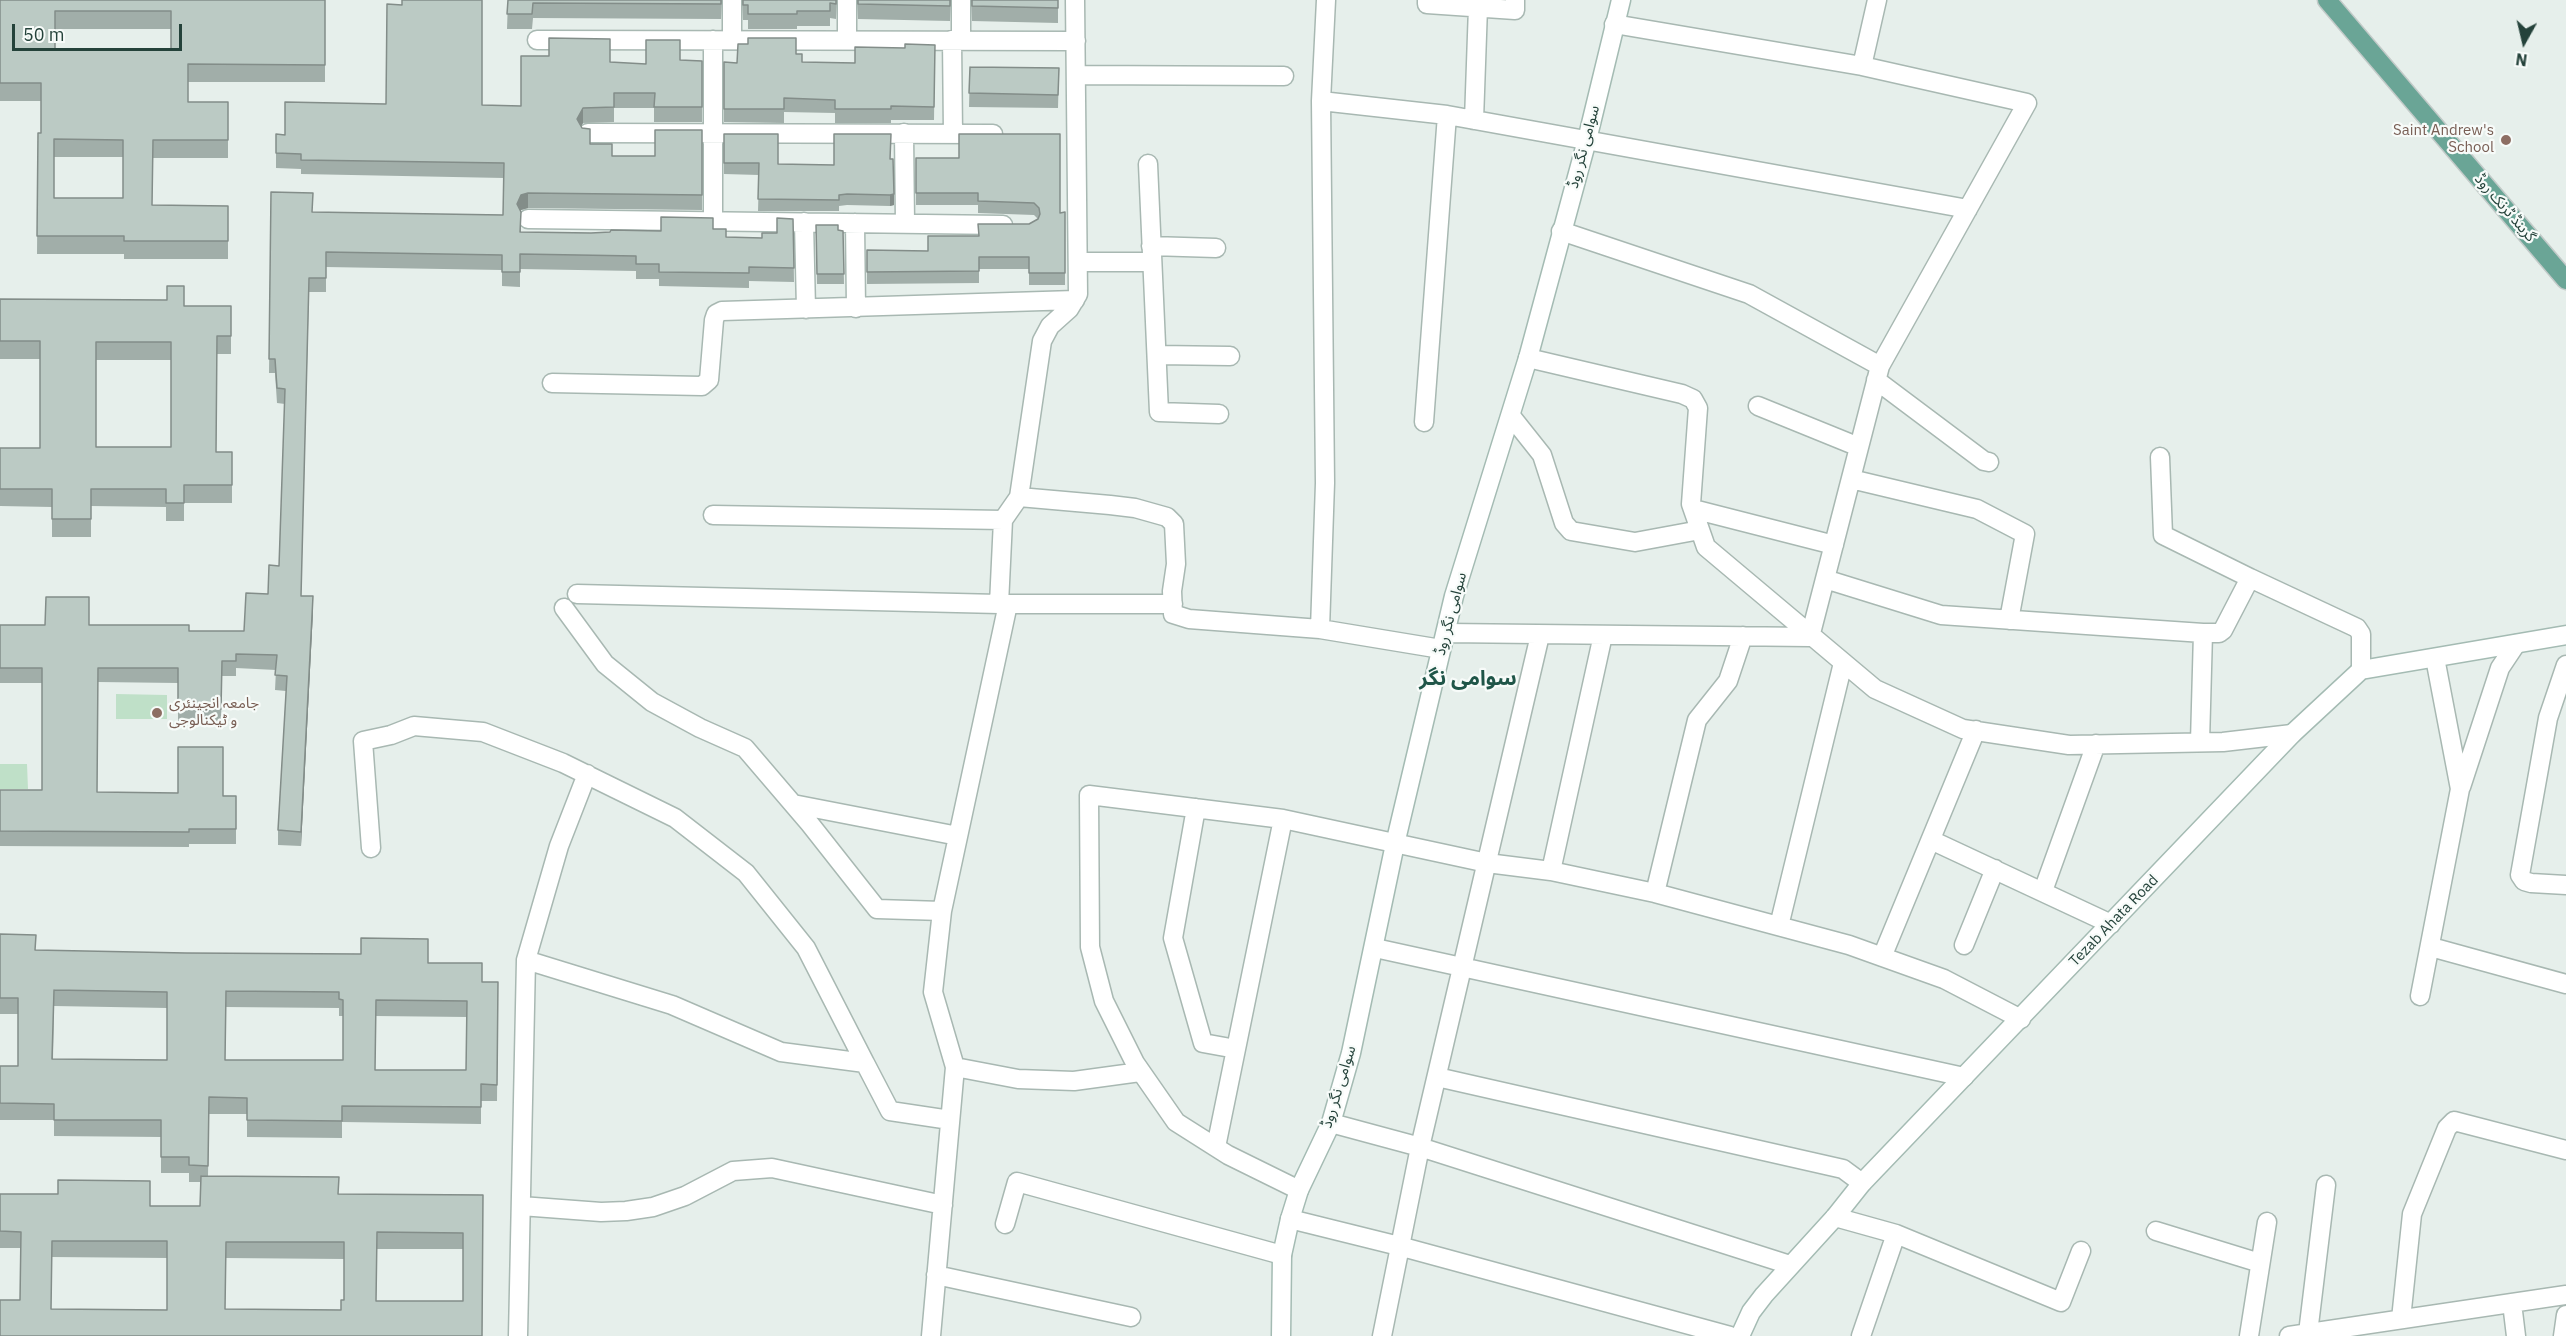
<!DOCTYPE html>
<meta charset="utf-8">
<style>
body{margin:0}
#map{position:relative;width:2566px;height:1336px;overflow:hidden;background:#e6efeb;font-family:"IBM Plex Sans",sans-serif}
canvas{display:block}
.north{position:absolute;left:2494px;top:12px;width:60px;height:60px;-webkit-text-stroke:4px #f7fbf9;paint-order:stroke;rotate:188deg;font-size:16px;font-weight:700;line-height:24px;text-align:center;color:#24423a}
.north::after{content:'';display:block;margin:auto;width:21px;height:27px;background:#24423a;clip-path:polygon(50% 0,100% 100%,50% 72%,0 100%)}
.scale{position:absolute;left:12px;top:24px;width:170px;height:27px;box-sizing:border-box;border:3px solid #24423a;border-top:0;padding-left:8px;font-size:18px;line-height:21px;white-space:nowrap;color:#24423a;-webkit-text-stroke:4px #f7fbf9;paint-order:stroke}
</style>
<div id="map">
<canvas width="2566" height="1336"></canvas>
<div class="north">N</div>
<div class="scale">50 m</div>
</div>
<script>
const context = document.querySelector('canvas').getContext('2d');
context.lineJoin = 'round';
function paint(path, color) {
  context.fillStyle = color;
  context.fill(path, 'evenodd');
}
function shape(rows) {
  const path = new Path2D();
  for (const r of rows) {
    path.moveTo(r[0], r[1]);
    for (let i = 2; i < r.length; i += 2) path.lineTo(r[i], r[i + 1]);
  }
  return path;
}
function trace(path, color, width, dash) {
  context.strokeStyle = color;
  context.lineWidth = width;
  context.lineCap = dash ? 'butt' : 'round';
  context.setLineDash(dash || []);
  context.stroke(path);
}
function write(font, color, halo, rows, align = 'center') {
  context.font = font + ' "IBM Plex Sans","Noto Sans Arabic",sans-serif';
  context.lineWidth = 4.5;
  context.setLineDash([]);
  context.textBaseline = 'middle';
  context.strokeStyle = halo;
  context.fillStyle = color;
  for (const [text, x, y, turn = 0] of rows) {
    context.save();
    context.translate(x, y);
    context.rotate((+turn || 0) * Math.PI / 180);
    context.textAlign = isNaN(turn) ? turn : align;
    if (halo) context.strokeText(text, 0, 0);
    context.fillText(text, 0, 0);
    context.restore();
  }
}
paint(shape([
 [116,694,167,695,167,719,116,719],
 [0,764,27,764,28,789,0,789]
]), '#bfe0c8');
const street = shape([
 [961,0,961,40],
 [1427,0,1427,4,1515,10,1515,0],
 [1614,24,1862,66,2027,103,1880,366,1810,637],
 [537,40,1076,41],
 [713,40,713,220],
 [732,40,732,0],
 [847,40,847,0],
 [952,40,953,134],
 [1862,66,1877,0],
 [1076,75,1284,76],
 [1321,101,1447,115,1968,209],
 [1474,120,1478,7],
 [588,133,993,134],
 [904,133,905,223],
 [1148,164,1159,412,1219,414],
 [528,219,1003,225],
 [804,222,806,309],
 [855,223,856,308],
 [1561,231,1749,294,1880,366],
 [1151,246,1216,248],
 [1078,262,1151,262],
 [1158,355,1230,356],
 [1528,358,1682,394,1693,399,1698,408,1691,504,1706,547,1875,689,1963,729,2069,745,2223,742,2292,734],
 [1876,380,1984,461,1989,462],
 [552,383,702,386,709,380,714,320,716,314,722,311,1075,300],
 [1758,406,1859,447],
 [1511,416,1542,455,1564,523,1571,531,1635,542,1700,530],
 [1424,422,1447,115],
 [2160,457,2163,535,2250,578],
 [1851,479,1977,509,2025,534,2009,620],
 [1019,497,1110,505,1135,508,1167,517,1174,524,1176,564,1172,591,1173,614,1189,619,1320,629,1441,649],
 [1693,509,1834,545],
 [713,515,1003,520,1019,497,1042,341,1050,326,1069,309,1078,294,1075,0],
 [1825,579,1941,615,2203,633,2200,742],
 [577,594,999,604,1173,604],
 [999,604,1003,520],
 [564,608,605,664,652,702,700,728,745,748,810,824,877,909,942,911],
 [1320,629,1325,483,1321,101,1326,0],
 [1446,633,1810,637],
 [2203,633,2219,633,2223,630,2250,578,2357,628,2361,634,2361,670],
 [2566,665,2548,718,2520,875,2524,881,2531,883,2566,885],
 [2461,787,2500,668,2516,644],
 [793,804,958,836],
 [1196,808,1173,938,1203,1043,1236,1049],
 [1931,840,2111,924],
 [371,848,363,741,391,735,414,726,483,732,563,763,675,818,746,873,806,948,865,1063],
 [1551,871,1603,635],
 [2043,891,2096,744],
 [1655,893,1697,720,1728,681,1743,636],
 [1779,926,1843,663],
 [1964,945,1995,869],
 [2431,947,2566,984],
 [1375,948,1964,1077],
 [1882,957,1976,730],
 [526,960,672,1005,781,1052,865,1063,890,1111,950,1120],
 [2420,996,2460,789,2435,658],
 [955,1067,1018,1079,1074,1081,1140,1072],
 [1437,1077,1843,1169,1862,1183],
 [1331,1123,1420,1147,1790,1265],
 [1216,1147,1283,819],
 [1299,1190,1228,1155,1176,1122,1135,1063,1104,1001,1090,947,1089,795,1283,819,1487,863,1551,871,1655,893,1849,945,1944,979,2021,1019],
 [521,1206,601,1212,626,1211,653,1207,685,1196,733,1171,772,1168,943,1205],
 [1835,1217,1896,1234,1861,1336],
 [1290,1219,1399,1246,1730,1336],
 [1005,1224,1017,1182,1282,1255],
 [2156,1231,2260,1263],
 [1896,1234,2061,1302,2081,1251],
 [936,1275,1131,1317],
 [2512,1303,2516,1336],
 [2401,1319,2412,1214,2447,1128,2454,1121,2566,1150],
 [2308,1333,2326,1185],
 [518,1336,526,960,559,846,587,774],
 [931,1336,955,1067,933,992,942,911,1008,604],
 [1382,1336,1420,1147,1540,635],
 [2249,1336,2267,1222],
 [2289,1336,2566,1295],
 [2563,1336,2566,1315]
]);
const secondary = shape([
 [1281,1336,1282,1255,1290,1219,1299,1190,1331,1123,1351,1053,1395,844,1454,596,1528,358,1587,140,1621,0],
 [1740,1336,1751,1312,1764,1295,1835,1217,1862,1183,2292,734,2361,670,2566,635]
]);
const primary = shape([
 [2327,0,2566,280]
]);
trace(street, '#a8b8b2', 21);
trace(secondary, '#a4bbb3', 21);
trace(primary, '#c2cac8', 21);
trace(street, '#fff', 18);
trace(secondary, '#fff', 18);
trace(primary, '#6aa596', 18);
paint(shape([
 [0,0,325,0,325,82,188,82,188,102,228,102,228,158,153,158,152,205,228,206,228,259,124,259,124,254,37,254,38,133,41,133,41,101,0,101],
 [55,29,171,29,171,50,55,50],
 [54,157,123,157,123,198,54,198],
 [508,0,722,0,721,19,533,18,532,29,507,29],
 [742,0,837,0,836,19,830,18,830,26,797,26,797,29,748,29,748,20,743,20],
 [857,0,951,0,950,21,858,19],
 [971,0,1058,0,1058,23,972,21],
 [935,45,934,120,891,120,891,123,835,123,835,113,784,112,784,123,724,122,724,62,737,63,796,54,802,62,855,63,905,48],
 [680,60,702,61,702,122,654,122,654,108,614,108,614,122,583,123,581,126,590,144,612,156,655,156,702,130,702,210,528,208,521,210,520,211,521,232,591,233,713,229,726,237,762,238,777,233,793,219,794,282,749,281,749,288,659,286,659,279,636,279,636,271,520,269,520,287,502,286,502,270,326,267,326,292,309,292,301,596,313,611,301,846,278,845,278,830,286,691,275,690,276,670,236,668,236,676,222,676,221,724,178,724,178,683,98,682,97,792,236,796,236,844,189,844,189,847,0,846,0,790,42,790,42,683,0,683,0,625,89,625,189,631,244,631,268,594,279,566,285,404,277,403,275,373,269,373,271,192,313,212,503,215,504,178,301,174,301,169,276,168,276,134,285,135,482,105,521,106,610,62,646,64],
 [970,67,1059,68,1058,108,969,107],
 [724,134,778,164,834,165,890,159,894,205,890,206,847,205,839,206,839,211,758,211,759,175,724,174],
 [916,158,1060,213,1065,212,1065,285,1029,285,1029,269,979,269,979,283,867,284,867,250,928,251,978,236,1029,224,1038,219,1034,215,978,213,978,205,916,205],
 [816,225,838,230,843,231,844,284,817,284],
 [0,299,184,306,231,306,231,354,217,354,216,452,232,452,232,503,184,503,184,521,166,521,166,507,91,506,91,537,52,537,52,507,0,506,0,448,40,448,40,359,0,359],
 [96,360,171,360,171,447,96,447],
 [0,934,36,950,428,963,482,982,498,982,497,1101,481,1101,481,1124,342,1122,342,1138,247,1137,247,1114,209,1114,208,1176,339,1194,483,1195,482,1336,0,1336,20,1300,21,1248,0,1248,0,1194,150,1206,200,1206,200,1182,189,1182,189,1173,161,1173,161,1137,54,1136,54,1120,0,1120,0,1066,18,1066,18,1014,0,1014],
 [54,1006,167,1008,167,1060,53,1059],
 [226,1007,339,1008,339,1016,343,1016,343,1060,225,1060],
 [376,1016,467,1017,466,1070,375,1070],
 [377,1249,463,1249,463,1301,376,1301],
 [52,1257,167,1258,167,1310,51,1309],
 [226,1258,344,1259,344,1300,341,1310,225,1309]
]), '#a1aea9');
paint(shape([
 [583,108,583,123,577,134,577,119],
 [528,193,528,208,521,210,517,218,517,204,521,195],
 [894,194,894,205,890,206,890,195],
 [313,596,313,611,301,846,301,832]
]), '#838d89');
const building = shape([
 [0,0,325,0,325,65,188,64,188,102,228,102,228,140,153,140,152,205,228,206,228,241,124,241,124,236,37,236,38,133,41,133,41,83,0,83,0,0],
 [55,11,171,11,171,50,55,50,55,11],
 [54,139,123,140,123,198,54,198,54,139],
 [402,0,482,0,482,105,521,106,521,56,549,56,549,38,610,39,610,62,646,64,646,40,680,40,680,60,702,61,702,107,654,107,655,93,614,93,614,107,583,108,577,119,582,128,590,129,590,144,612,144,612,156,655,156,655,130,702,130,702,195,528,193,521,195,517,204,521,212,520,232,591,233,610,232,611,230,661,231,661,217,713,218,713,229,726,229,726,237,762,238,762,233,777,233,777,218,793,219,794,268,749,267,749,273,659,272,659,264,636,264,636,256,520,254,520,272,502,272,502,255,326,252,326,278,309,278,301,596,313,596,301,832,278,830,287,676,275,675,277,655,236,654,236,661,222,661,221,709,178,709,178,668,98,668,97,792,178,793,178,747,223,747,223,796,236,796,236,829,189,829,189,832,0,831,0,790,42,790,42,668,0,668,0,625,45,625,46,597,89,597,89,625,189,625,189,631,244,631,246,593,268,594,269,565,279,566,285,389,277,388,275,359,269,359,271,192,313,193,312,212,503,215,504,163,301,160,301,154,276,153,276,134,285,135,285,102,386,104,387,4,402,5,402,0],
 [508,0,721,0,721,4,533,3,532,14,507,14,508,0],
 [743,0,836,0,836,4,830,3,830,11,797,11,797,14,748,14,748,5,743,5,743,0],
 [858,0,950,0,950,6,858,4,858,0],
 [972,0,1058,0,1058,8,972,6,972,0],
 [748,38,796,38,796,54,802,54,802,62,855,63,855,47,905,48,905,44,935,45,934,107,891,106,891,109,835,109,835,100,784,98,784,109,724,109,724,62,737,63,738,44,748,44,748,38],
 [970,67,1059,68,1058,95,969,93,970,67],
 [724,134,778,134,778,164,834,165,834,134,891,134,890,159,893,159,894,194,890,195,847,194,839,195,839,200,758,199,759,163,724,163,724,134],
 [959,134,1060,134,1060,213,1065,212,1065,273,1029,273,1029,257,979,257,979,271,867,272,867,250,928,251,928,236,979,236,978,224,1029,224,1038,219,1040,214,1039,208,1034,203,978,201,978,193,916,193,916,158,959,158,959,134],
 [816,225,838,225,838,230,843,231,844,274,817,274,816,225],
 [167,286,184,286,184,306,231,306,231,336,217,336,216,452,232,452,232,485,184,485,184,503,166,503,166,489,91,489,91,519,52,519,52,489,0,489,0,448,40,448,40,341,0,341,0,299,167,300,167,286],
 [96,342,171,342,171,447,96,447,96,342],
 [0,934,36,935,35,950,186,953,361,954,361,938,428,939,428,963,482,963,482,982,498,982,497,1085,481,1084,481,1107,342,1106,342,1121,247,1120,247,1098,209,1097,208,1166,189,1165,189,1157,161,1157,161,1120,54,1120,54,1104,0,1103,0,1066,18,1066,18,998,0,998,0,934],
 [54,990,167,992,167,1060,52,1059,54,990],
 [226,991,339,992,339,999,343,1000,343,1060,225,1060,226,991],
 [376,1000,467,1001,466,1070,375,1070,376,1000],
 [201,1176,339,1177,338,1194,483,1195,482,1336,0,1336,0,1300,20,1300,21,1232,0,1231,0,1194,58,1194,58,1180,150,1181,150,1206,200,1206,201,1176],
 [377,1232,463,1233,463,1301,376,1301,377,1232],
 [52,1241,167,1241,167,1310,51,1309,52,1241],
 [226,1242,344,1242,344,1300,341,1300,341,1310,225,1309,226,1242]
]);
paint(building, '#bbcac4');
trace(building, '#838d89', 1.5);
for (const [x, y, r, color] of [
 [2506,140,6,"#8d6e63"],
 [157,713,6,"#8d6e63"]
]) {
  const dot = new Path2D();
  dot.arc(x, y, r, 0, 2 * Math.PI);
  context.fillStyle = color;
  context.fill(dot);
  trace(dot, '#f7fbf9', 2);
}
write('15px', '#785e54', '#f7fbf9', [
 ["Saint Andrew's",2494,131],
 ["School",2494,148],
 ["جامعہ انجینئری",169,704,"left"],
 ["و ٹیکنالوجی",169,721,"left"]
], 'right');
write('15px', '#24423a', '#f7fbf9', [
 ["سوامی نگر روڈ",1584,147,-75],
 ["گرینڈ ٹرنک روڈ",2505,208,49],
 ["سوامی نگر روڈ",1451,614,-75],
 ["Tezab Ahata Road",2114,921,-46],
 ["سوامی نگر روڈ",1339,1087,-73]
]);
write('bold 21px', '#1f5548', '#f7fbf9', [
 ["سوامی نگر",1468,679]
]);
</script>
